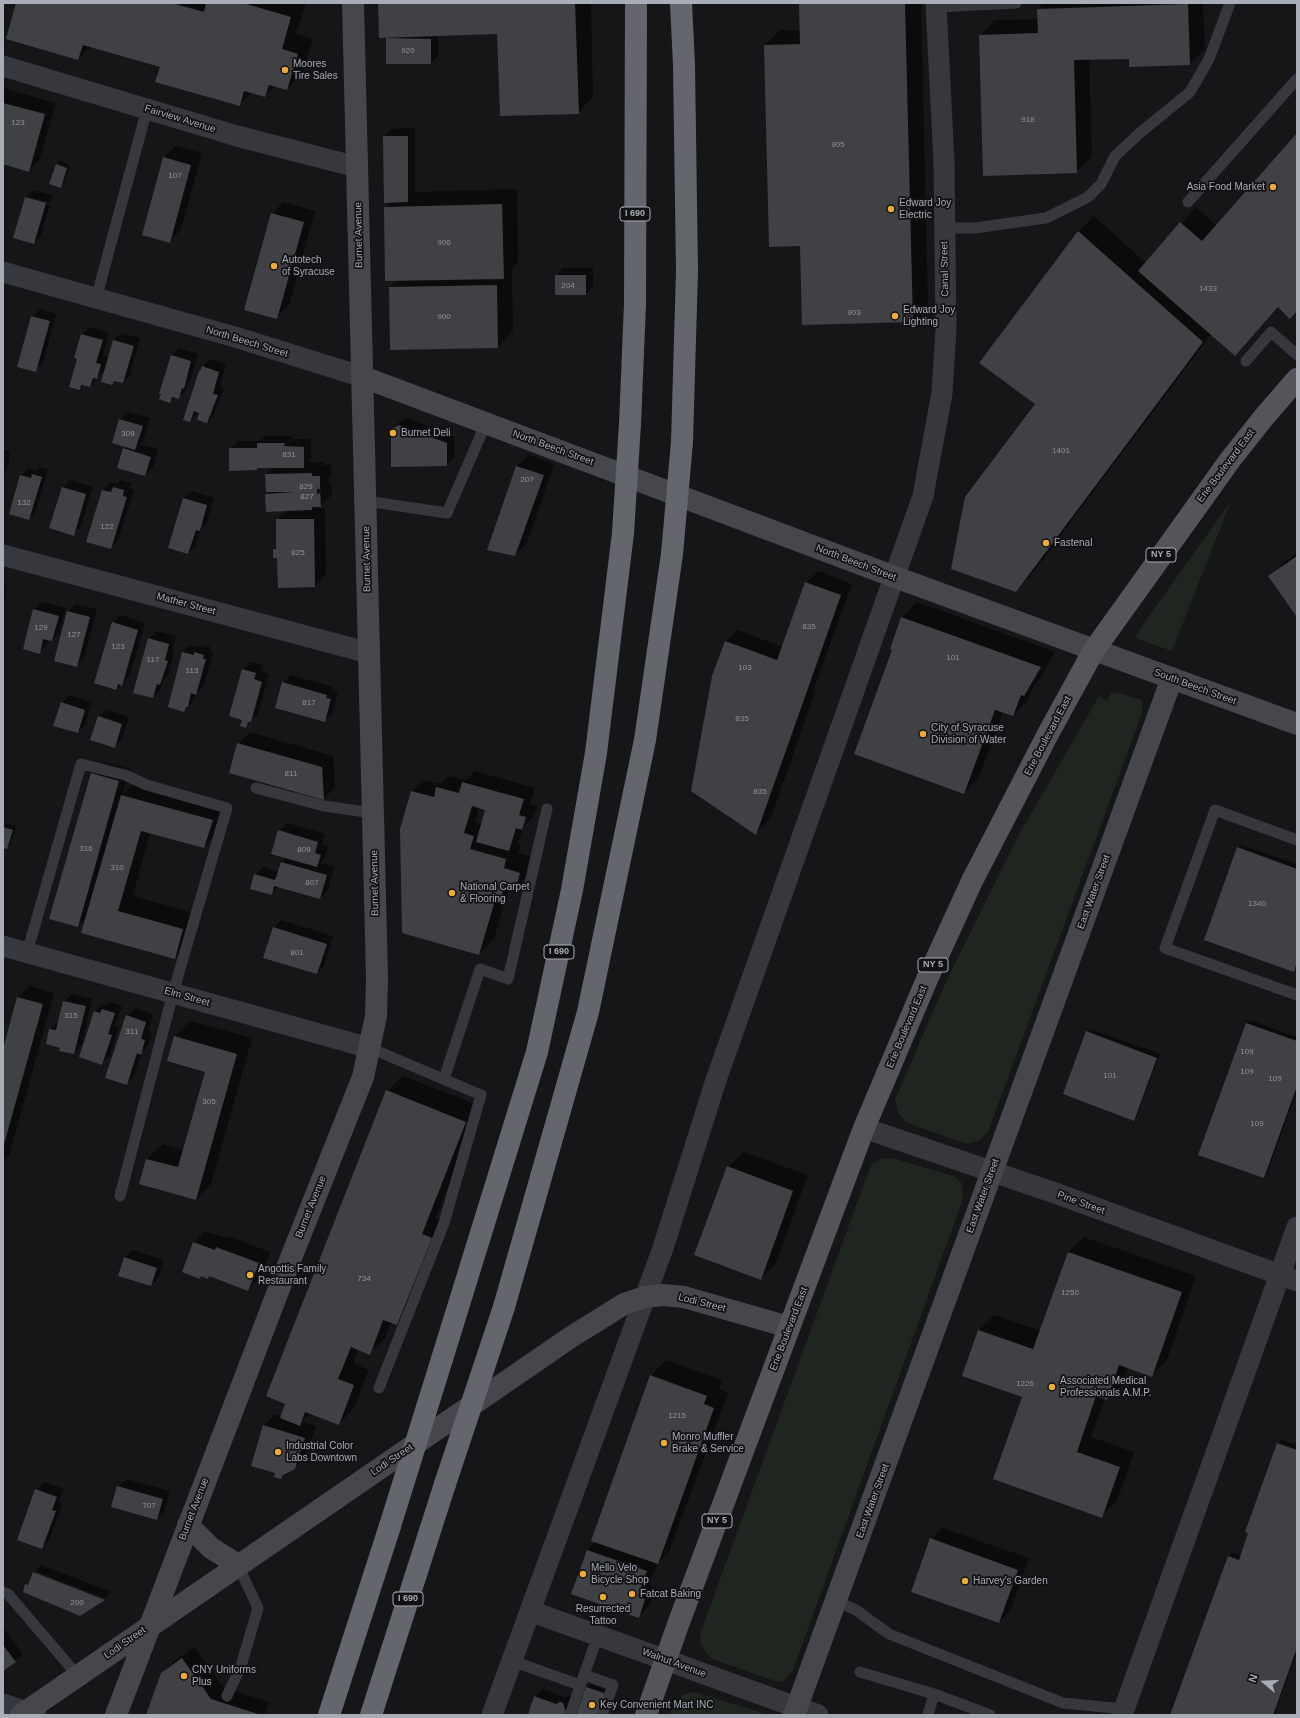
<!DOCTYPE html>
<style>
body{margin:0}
#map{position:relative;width:1300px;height:1718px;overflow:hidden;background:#161618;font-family:Arial,sans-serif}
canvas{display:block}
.frame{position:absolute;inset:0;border:4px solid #a8adb7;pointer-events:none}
.north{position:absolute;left:1244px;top:1662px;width:40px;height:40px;-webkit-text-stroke:3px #111113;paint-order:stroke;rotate:289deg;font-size:11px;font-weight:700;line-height:16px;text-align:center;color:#a8adb7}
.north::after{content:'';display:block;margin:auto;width:14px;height:18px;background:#a8adb7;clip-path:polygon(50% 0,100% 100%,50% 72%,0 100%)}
</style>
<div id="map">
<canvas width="1300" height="1718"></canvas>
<div class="frame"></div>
<div class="north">N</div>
</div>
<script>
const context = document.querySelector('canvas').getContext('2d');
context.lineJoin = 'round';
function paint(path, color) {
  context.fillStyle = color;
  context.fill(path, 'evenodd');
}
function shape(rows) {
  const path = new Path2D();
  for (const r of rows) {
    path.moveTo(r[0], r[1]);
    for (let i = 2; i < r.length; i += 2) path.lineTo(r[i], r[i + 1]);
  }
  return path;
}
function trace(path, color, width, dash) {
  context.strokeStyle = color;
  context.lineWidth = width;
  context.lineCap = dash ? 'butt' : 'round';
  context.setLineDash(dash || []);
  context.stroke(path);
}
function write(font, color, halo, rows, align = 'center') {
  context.font = font + ' Arial,sans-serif';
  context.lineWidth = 3.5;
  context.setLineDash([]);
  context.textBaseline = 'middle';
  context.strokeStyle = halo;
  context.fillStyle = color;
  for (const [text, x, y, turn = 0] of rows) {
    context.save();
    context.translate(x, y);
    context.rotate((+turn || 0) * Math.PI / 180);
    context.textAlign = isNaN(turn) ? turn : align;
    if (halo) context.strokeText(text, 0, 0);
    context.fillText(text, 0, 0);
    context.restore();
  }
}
paint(shape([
 [1231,501,1172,651,1135,638,1149,616],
 [1114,692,1142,700,1142,713,988,1132,980,1140,967,1144,913,1125,905,1121,898,1112,895,1100,944,986,1017,838,1099,696,1107,701,1111,693],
 [892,1158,953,1176,962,1183,963,1199,793,1670,782,1682,769,1679,712,1659,706,1653,701,1644,700,1634,868,1173,872,1164,882,1159],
 [694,1692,760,1712,763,1715,670,1715,674,1704,683,1695]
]), '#1e261f');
paint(shape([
 [17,3,306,3,296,34,313,39,302,74,287,89,276,86,265,96,252,92,239,105,161,66,91,46,78,59],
 [379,3,591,3,593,97,578,113,498,33,438,35,438,56,431,63,387,39,389,36],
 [800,3,921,3,928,306,913,321,801,245,765,45,780,30,800,30],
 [1044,3,1203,3,1205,49,1189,64,1130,58,1089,59,1092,157,1076,172,980,35,995,20,1038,19,1038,9],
 [3,88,56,103,40,159,28,171,3,163],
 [415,128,415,192,517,189,518,262,511,270,512,270,513,331,498,347,391,349,390,287,398,280,385,207,391,202,384,136,392,129],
 [1297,135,1297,310,1279,307,1235,355,1211,334,1031,575,1016,591,1036,404,1078,232,1094,216,1146,263,1196,207,1217,226],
 [175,146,202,153,181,230,169,241,164,158],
 [60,161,70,165,64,183,61,187,56,165],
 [33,190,53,195,51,203,29,197,29,199,50,205,41,235,34,243,26,197],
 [283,202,315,211,289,306,277,317,272,214],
 [563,268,593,268,593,286,586,294,556,276],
 [40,309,56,314,43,363,35,370,32,317],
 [89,327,109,333,103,356,109,357,114,340,121,333,140,338,130,375,123,382,115,380,112,384,106,368,90,386,84,385,80,389,78,358,82,335],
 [179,348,198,354,191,380,188,383,186,390,178,398,175,397,170,401,172,356],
 [210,359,226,364,220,386,224,388,214,415,207,422,198,412,190,421,199,371],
 [127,412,150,418,143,441,140,444,158,449,153,467,145,475,124,449,126,446,113,442,120,419],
 [407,418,454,436,454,457,447,465,392,430,399,422],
 [265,436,292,436,291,439,311,439,311,459,308,462,323,462,324,465,331,465,331,477,328,479,328,483,331,482,332,495,318,508,325,508,326,574,315,586,278,557,274,549,277,546,277,520,287,510,266,494,270,491,266,474,274,467,259,467,256,469,230,448,238,441,260,441],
 [319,488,321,488,321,499,319,499],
 [3,450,10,451,9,456,10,457,3,481],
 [529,455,554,464,527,543,515,555,488,550,517,466],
 [40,467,48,469,36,511,29,519,21,476,29,468,36,471],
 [70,480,93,487,81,527,73,534,63,487],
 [121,480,131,483,129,488,134,490,118,541,111,548,87,541,103,490,110,483,117,484],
 [192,491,214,498,207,523,201,529,196,546,188,553,184,498],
 [1297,553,1297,616,1270,577,1285,561],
 [818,571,852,584,813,691,815,692,771,818,756,833,726,641,737,630,783,647,806,583],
 [3,584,7,585,5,590,7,591,3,605],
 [42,602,66,608,59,633,52,640,48,639,47,645,40,652,34,610],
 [917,602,1055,652,1039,680,1034,685,1028,700,1013,715,1003,712,979,777,964,793,893,649,902,617],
 [76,604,97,609,84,658,76,666,55,660,68,611],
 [120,615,145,623,129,677,116,689,113,623],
 [157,631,176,636,172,652,174,653,168,676,163,681,160,690,153,697,134,692,149,638],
 [190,645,201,647,203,645,211,647,210,651,213,652,204,686,196,693,192,703,184,711,183,652],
 [250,662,263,665,261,672,269,674,258,714,246,726,244,719,230,715,243,669],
 [291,675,333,687,333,690,338,692,332,714,324,721,283,683],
 [69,695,92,702,85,725,77,732,62,703],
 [106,709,129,717,122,739,115,747,99,717],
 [250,732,333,756,335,787,324,799,238,744],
 [103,762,130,769,123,794,137,780,227,805,219,832,204,847,150,832,133,896,198,914,190,943,175,958,87,917,78,926,92,773],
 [475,771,535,788,530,804,537,806,533,817,523,827,520,839,516,842,521,844,518,853,535,858,531,872,516,887,512,886,508,890,494,939,479,954,401,829,412,791,423,780,440,784,449,776,465,780],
 [479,807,487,809,482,824,475,822],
 [4,823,16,826,10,845,7,848,3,847],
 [287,823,325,834,322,845,328,847,324,859,320,863,334,867,328,890,320,898,279,886,272,894,255,875,263,867,279,872,282,862,286,857,279,831],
 [1241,845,1297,864,1297,967,1294,970,1238,848],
 [281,920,333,936,324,966,317,973,274,928],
 [30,986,54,993,9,1156,3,1162,3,1053,18,997],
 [72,994,92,999,82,1045,74,1053,61,1047,50,1029,58,1022,59,1022,64,1002],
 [110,1002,122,1006,115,1026,119,1027,110,1056,102,1063,80,1056,95,1011,102,1004,107,1005],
 [135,1008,153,1014,148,1031,152,1033,148,1046,142,1052,134,1076,126,1083,127,1016],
 [1250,1020,1297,1037,1297,1091,1267,1174,1264,1177,1246,1023],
 [191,1021,252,1038,211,1184,196,1199,140,1183,147,1159,163,1144,184,1150,206,1071,169,1061,175,1036],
 [1090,1029,1160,1054,1137,1116,1133,1120,1087,1032],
 [403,1076,480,1106,436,1218,446,1222,412,1309,397,1324,391,1322,385,1338,370,1353,358,1349,353,1363,369,1370,354,1408,339,1424,311,1413,302,1422,316,1426,306,1456,295,1468,286,1472,281,1478,276,1472,264,1425,276,1414,281,1416,387,1091],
 [743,1152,808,1175,776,1263,761,1279,728,1167],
 [205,1231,226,1238,228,1236,270,1252,260,1278,248,1289,210,1275,208,1278,183,1271,194,1242],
 [1084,1237,1196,1276,1167,1360,1151,1376,1128,1367,1122,1384,1107,1399,1105,1398,1091,1437,1134,1452,1117,1501,1102,1516,979,1330,994,1315,1041,1331,1068,1252],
 [132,1250,164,1260,159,1277,151,1285,119,1276,125,1257],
 [666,1360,722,1380,719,1389,728,1393,669,1552,657,1563,649,1585,656,1588,650,1605,638,1617,572,1593,587,1550,596,1541,651,1376],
 [1282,1440,1297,1445,1297,1652,1274,1715,1171,1715,1229,1556,1232,1553,1241,1556,1249,1533,1246,1531,1278,1443],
 [126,1479,170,1491,164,1512,156,1519,118,1486],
 [44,1482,64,1489,59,1502,63,1504,49,1540,41,1548,36,1490],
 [942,1528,1029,1558,1011,1610,999,1622,931,1539],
 [41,1565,112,1592,105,1598,37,1572,37,1574,103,1600,26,1585,31,1580,34,1573],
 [3,1627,23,1654,3,1670],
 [194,1647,223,1687,269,1702,264,1715,147,1715,162,1674,173,1662],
 [591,1684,610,1691,577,1715,587,1688],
 [543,1689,564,1697,570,1696,573,1701,566,1715,529,1715,535,1697]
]), '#0007');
paint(shape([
 [16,3,172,3,204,12,206,3,243,3,291,17,282,49,298,54,287,90,269,85,265,97,244,91,240,106,155,82,160,67,83,45,78,60,6,39],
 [378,3,575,3,579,114,500,116,497,34,379,38],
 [799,3,905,3,913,322,802,325,800,246,769,247,764,45,800,44],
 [1188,4,1190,65,1129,67,1129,59,1074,60,1077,173,983,176,979,35,1038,33,1037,9],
 [386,38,431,39,431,64,386,64],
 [3,103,45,114,29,172,3,164],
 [1297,133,1297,311,1290,319,1278,307,1235,356,1138,271,1180,222,1202,241],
 [383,136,408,136,408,202,384,203],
 [163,157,191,165,170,243,142,235],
 [56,164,67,168,61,188,49,184],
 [25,197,46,203,34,244,13,238],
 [502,204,504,279,385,281,384,207],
 [271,213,304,222,277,319,244,310],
 [1078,231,1203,342,1016,592,951,569,965,497,1035,404,979,363],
 [555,275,586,275,586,295,555,295],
 [497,285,498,348,390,350,389,287],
 [31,316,50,321,36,372,17,367],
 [81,334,103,340,96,363,101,364,97,379,93,378,90,387,81,385,80,390,69,387,77,359,74,358],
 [113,340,134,346,123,383,114,381,112,385,101,382],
 [171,355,191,361,184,389,182,388,179,399,172,397,170,403,159,399,161,394,159,394],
 [202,366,219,372,213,394,218,395,207,423,197,420,199,413,194,411,190,422,183,420,199,371,200,371],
 [119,419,143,426,135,450,112,443],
 [399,425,447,443,447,466,391,467,391,429],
 [257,443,285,443,284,446,304,447,304,468,257,468,257,470,229,471,229,448,257,448],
 [123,448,151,457,145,476,117,468],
 [516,466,544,475,515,556,487,550],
 [312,473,312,476,320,476,320,489,317,489,317,494,320,493,321,507,312,507,312,510,266,512,265,494,295,492,266,492,265,474],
 [32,474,42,477,29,520,9,514,20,475,31,478],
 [62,487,86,494,74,536,49,528],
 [113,487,124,490,123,496,127,497,111,549,86,542,102,490,111,492],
 [183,498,207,505,200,531,196,530,188,554,168,548],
 [276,519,314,519,315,587,278,588,277,558,273,558,273,549,276,549],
 [1297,556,1297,617,1268,576],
 [805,582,841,595,756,835,691,791,712,676,725,641,777,660],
 [33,609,59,616,52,641,43,639,40,654,23,649],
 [67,611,90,617,77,667,54,661],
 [901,617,1041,667,1024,696,1021,695,1013,716,995,710,964,794,854,754,892,650,890,649],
 [112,622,138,630,122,686,118,684,116,690,94,683],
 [148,638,169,644,165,660,168,661,160,685,157,684,153,698,133,693],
 [182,652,194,655,194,652,204,655,203,659,206,659,196,695,191,693,188,707,186,707,184,712,168,707],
 [242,669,256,673,254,679,262,682,251,722,248,722,246,728,240,726,242,720,229,716],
 [282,682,327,695,326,698,331,699,325,722,275,708],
 [61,702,85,710,78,733,53,726],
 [98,716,122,724,115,748,90,740],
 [237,743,322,767,324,800,229,773],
 [91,773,119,781,78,927,49,919],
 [462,782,524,799,519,815,526,817,522,830,516,828,509,851,476,842,485,810,472,806,464,833,474,836,470,849,506,859,504,868,520,873,516,889,505,885,501,898,496,897,479,955,402,933,400,829,411,791,434,797,436,787,459,793],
 [121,795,213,820,204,848,141,831,118,911,183,929,175,959,81,933],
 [3,827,13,830,7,849,3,848],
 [278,830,318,842,315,853,321,855,317,867,271,854],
 [1237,847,1297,869,1297,962,1294,972,1204,940],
 [281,862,327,875,320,899,274,886,272,895,250,889,254,874,275,880],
 [273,927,327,944,317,974,263,958],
 [17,997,43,1004,3,1148,3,1049],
 [63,1001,86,1006,74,1054,59,1051,60,1048,46,1044,49,1029,56,1030],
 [102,1009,115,1013,108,1034,112,1035,102,1065,79,1057,94,1011,100,1013],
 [126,1015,146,1022,141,1039,145,1040,141,1055,137,1053,127,1085,105,1078],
 [1246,1023,1297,1041,1297,1086,1264,1178,1198,1155],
 [1086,1031,1157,1058,1134,1121,1063,1094],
 [174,1036,237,1054,196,1200,139,1184,146,1159,178,1167,205,1072,167,1061],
 [386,1090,466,1122,422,1234,432,1238,397,1325,383,1320,370,1355,351,1347,338,1379,354,1385,339,1425,305,1412,300,1426,280,1418,285,1404,266,1396],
 [727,1166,793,1191,761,1280,694,1255],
 [193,1242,215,1250,216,1247,259,1263,248,1291,209,1276,208,1279,201,1276,200,1279,182,1272],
 [1068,1252,1182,1292,1152,1377,1119,1365,1107,1400,1096,1396,1077,1452,1120,1467,1102,1518,993,1479,1022,1397,962,1376,978,1330,1033,1349],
 [124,1257,157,1268,151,1286,118,1276],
 [650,1375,707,1396,704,1404,714,1408,658,1564,591,1541],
 [263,1425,305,1438,295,1469,283,1475,281,1479,274,1477,275,1473,251,1466],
 [1277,1443,1297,1450,1297,1648,1273,1715,1170,1715,1228,1556,1239,1560,1248,1533,1245,1532],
 [117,1486,163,1499,157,1520,111,1507],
 [35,1489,57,1497,52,1510,56,1511,42,1549,17,1540],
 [930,1538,1018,1570,999,1623,911,1592],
 [587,1550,647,1571,638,1596,645,1599,639,1618,571,1594],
 [33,1572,105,1600,80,1616,23,1592,25,1584,28,1585],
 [3,1645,16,1662,3,1671],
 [182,1658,211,1699,258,1714,257,1715,146,1715,161,1673],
 [586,1687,607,1694,600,1715,576,1715],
 [534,1696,556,1704,560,1702,563,1703,566,1712,563,1715,528,1715]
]), '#404145');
trace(shape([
 [936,7,1016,3],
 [1188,202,1297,79],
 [945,228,975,228,1046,218,1088,197,1101,184,1115,156,1141,132,1190,92,1209,59,1230,3],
 [96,299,147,109],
 [1246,361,1271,332,1297,355],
 [366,501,447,513,486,423],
 [256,788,324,806,373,813],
 [1297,840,1215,810,1165,948,1297,995],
 [27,953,81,764,125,775,147,785,227,808,173,993,120,1196],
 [370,1048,481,1095,444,1223,379,1388],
 [444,1079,480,969,508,979,547,809],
 [3,1592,8,1594,78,1676],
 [836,1601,856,1610,889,1634,1063,1703,1124,1709],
 [512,1661,580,1685],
 [860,1672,934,1694,928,1715],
 [584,1675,613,1685,602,1715],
 [934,1694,990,1715],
 [227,1696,241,1666,258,1608,238,1565],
 [570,1715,598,1635]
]), '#37383d', 11);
trace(shape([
 [3,66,237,136,357,167],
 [3,272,235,337,363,377],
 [3,555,369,653],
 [3,946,370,1048],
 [864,1128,1055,1193,1297,1281],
 [530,1611,818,1715],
 [3,1704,36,1715],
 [492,1715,663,1248,716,1080,923,496,942,393,946,330,944,163,936,3],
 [1122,1715,1297,1227]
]), '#37383d', 21);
trace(shape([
 [363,377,895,577,1297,724],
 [188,1525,211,1548,238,1565],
 [21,1715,571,1337,624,1304,645,1297,663,1295,684,1297,789,1327],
 [116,1715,285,1273,363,1077,376,1016,377,978,353,3],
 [794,1715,1172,678]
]), '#45474c', 22);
trace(shape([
 [646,1715,679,1622,864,1128,928,977,972,881,1049,732,1094,650,1230,460,1264,417,1297,379]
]), '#53555b', 22);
trace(shape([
 [681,3,684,65,687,271,682,442],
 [630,424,635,304,636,3],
 [504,1307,588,1012,645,740,672,554],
 [442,1359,537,1052,572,890,596,753,623,533],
 [329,1715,390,1526],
 [371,1715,445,1484]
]), '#63666d', 22);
trace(shape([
 [623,533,630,424],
 [672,554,682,442],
 [445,1484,504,1307],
 [390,1526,442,1359]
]), '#63666d', 22);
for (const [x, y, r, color] of [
 [285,70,4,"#ecaa39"],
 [1273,187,4,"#ecaa39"],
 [891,209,4,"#ecaa39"],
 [274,266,4,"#ecaa39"],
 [895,316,4,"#ecaa39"],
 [393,433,4,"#ecaa39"],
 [1046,543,4,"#ecaa39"],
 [923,734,4,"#ecaa39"],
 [452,893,4,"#ecaa39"],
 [250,1275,4,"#ecaa39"],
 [1052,1387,4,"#ecaa39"],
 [664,1443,4,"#ecaa39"],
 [278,1452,4,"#ecaa39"],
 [583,1574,4,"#ecaa39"],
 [965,1581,4,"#ecaa39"],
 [632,1594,4,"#ecaa39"],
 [603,1597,4,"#ecaa39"],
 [184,1676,4,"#ecaa39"],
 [592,1705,4,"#ecaa39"]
]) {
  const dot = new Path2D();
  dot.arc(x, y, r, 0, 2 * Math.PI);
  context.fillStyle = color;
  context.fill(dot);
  trace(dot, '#111113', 1.5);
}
write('8px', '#8e929a', null, [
 ["920",408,51],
 ["918",1028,120],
 ["123",18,123],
 ["905",838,145],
 ["107",175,176],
 ["906",444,243],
 ["204",568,286],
 ["1433",1208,289],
 ["903",854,313],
 ["900",444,317],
 ["309",128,434],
 ["1401",1061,451],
 ["831",289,455],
 ["207",527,480],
 ["829",306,487],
 ["827",307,497],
 ["132",24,503],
 ["122",107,527],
 ["825",298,553],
 ["835",809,627],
 ["129",41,628],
 ["127",74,635],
 ["123",118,647],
 ["101",953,658],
 ["117",153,660],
 ["103",745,668],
 ["113",192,671],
 ["817",309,703],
 ["835",742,719],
 ["811",291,774],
 ["835",760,792],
 ["316",86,849],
 ["809",304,850],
 ["310",117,868],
 ["807",312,883],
 ["1340",1257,904],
 ["801",297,953],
 ["315",71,1016],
 ["311",132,1032],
 ["109",1247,1052],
 ["109",1247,1072],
 ["101",1110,1076],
 ["109",1275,1079],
 ["305",209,1102],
 ["109",1257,1124],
 ["734",364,1279],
 ["1250",1070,1293],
 ["1226",1025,1384],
 ["1215",677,1416],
 ["707",149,1506],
 ["200",77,1603]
]);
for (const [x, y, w] of [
 [635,214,30],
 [1161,555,30],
 [559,952,30],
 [933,965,30],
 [717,1521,30],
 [408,1599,30]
]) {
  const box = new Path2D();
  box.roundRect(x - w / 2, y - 7, w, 14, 3);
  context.fillStyle = '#111113';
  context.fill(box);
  trace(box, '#a8adb7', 1);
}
write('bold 9px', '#a8adb7', null, [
 ["I 690",635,214],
 ["NY 5",1161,555],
 ["I 690",559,952],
 ["NY 5",933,965],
 ["NY 5",717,1521],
 ["I 690",408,1599]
]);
write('10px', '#a8adb7', '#111113', [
 ["Moores",293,64],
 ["Tire Sales",293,76],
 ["Asia Food Market",1265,187,"right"],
 ["Edward Joy",899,203],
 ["Electric",899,215],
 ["Autotech",282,260],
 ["of Syracuse",282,272],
 ["Edward Joy",903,310],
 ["Lighting",903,322],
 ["Burnet Deli",401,433],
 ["Fastenal",1054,543],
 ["City of Syracuse",931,728],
 ["Division of Water",931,740],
 ["National Carpet",460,887],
 ["& Flooring",460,899],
 ["Angottis Family",258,1269],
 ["Restaurant",258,1281],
 ["Associated Medical",1060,1381],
 ["Professionals A.M.P.",1060,1393],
 ["Monro Muffler",672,1437],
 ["Brake & Service",672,1449],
 ["Industrial Color",286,1446],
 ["Labs Downtown",286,1458],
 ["Mello Velo",591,1568],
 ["Bicycle Shop",591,1580],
 ["Harvey's Garden",973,1581],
 ["Fatcat Baking",640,1594],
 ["Resurrected",603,1609,"center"],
 ["Tattoo",603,1621,"center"],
 ["CNY Uniforms",192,1670],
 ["Plus",192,1682],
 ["Key Convenient Mart INC",600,1705]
], 'left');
write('10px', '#a8adb7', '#111113', [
 ["Fairview Avenue",180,119,17],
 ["Burnet Avenue",359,235,-91],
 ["Canal Street",945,269,-91],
 ["North Beech Street",247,342,17],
 ["North Beech Street",553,448,20],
 ["Erie Boulevard East",1226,466,-53],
 ["Burnet Avenue",367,559,-91],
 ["North Beech Street",856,563,21],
 ["Mather Street",186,604,15],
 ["South Beech Street",1195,687,20],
 ["Erie Boulevard East",1048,736,-62],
 ["Burnet Avenue",375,883,-91],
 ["East Water Street",1094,892,-70],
 ["Elm Street",187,997,16],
 ["Erie Boulevard East",907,1027,-67],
 ["East Water Street",983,1196,-70],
 ["Pine Street",1081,1203,20],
 ["Burnet Avenue",311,1207,-68],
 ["Lodi Street",702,1303,14],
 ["Erie Boulevard East",789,1329,-69],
 ["Lodi Street",392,1460,-34],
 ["East Water Street",873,1501,-70],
 ["Burnet Avenue",194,1509,-69],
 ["Lodi Street",125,1643,-35],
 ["Walnut Avenue",674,1663,20]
]);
</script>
